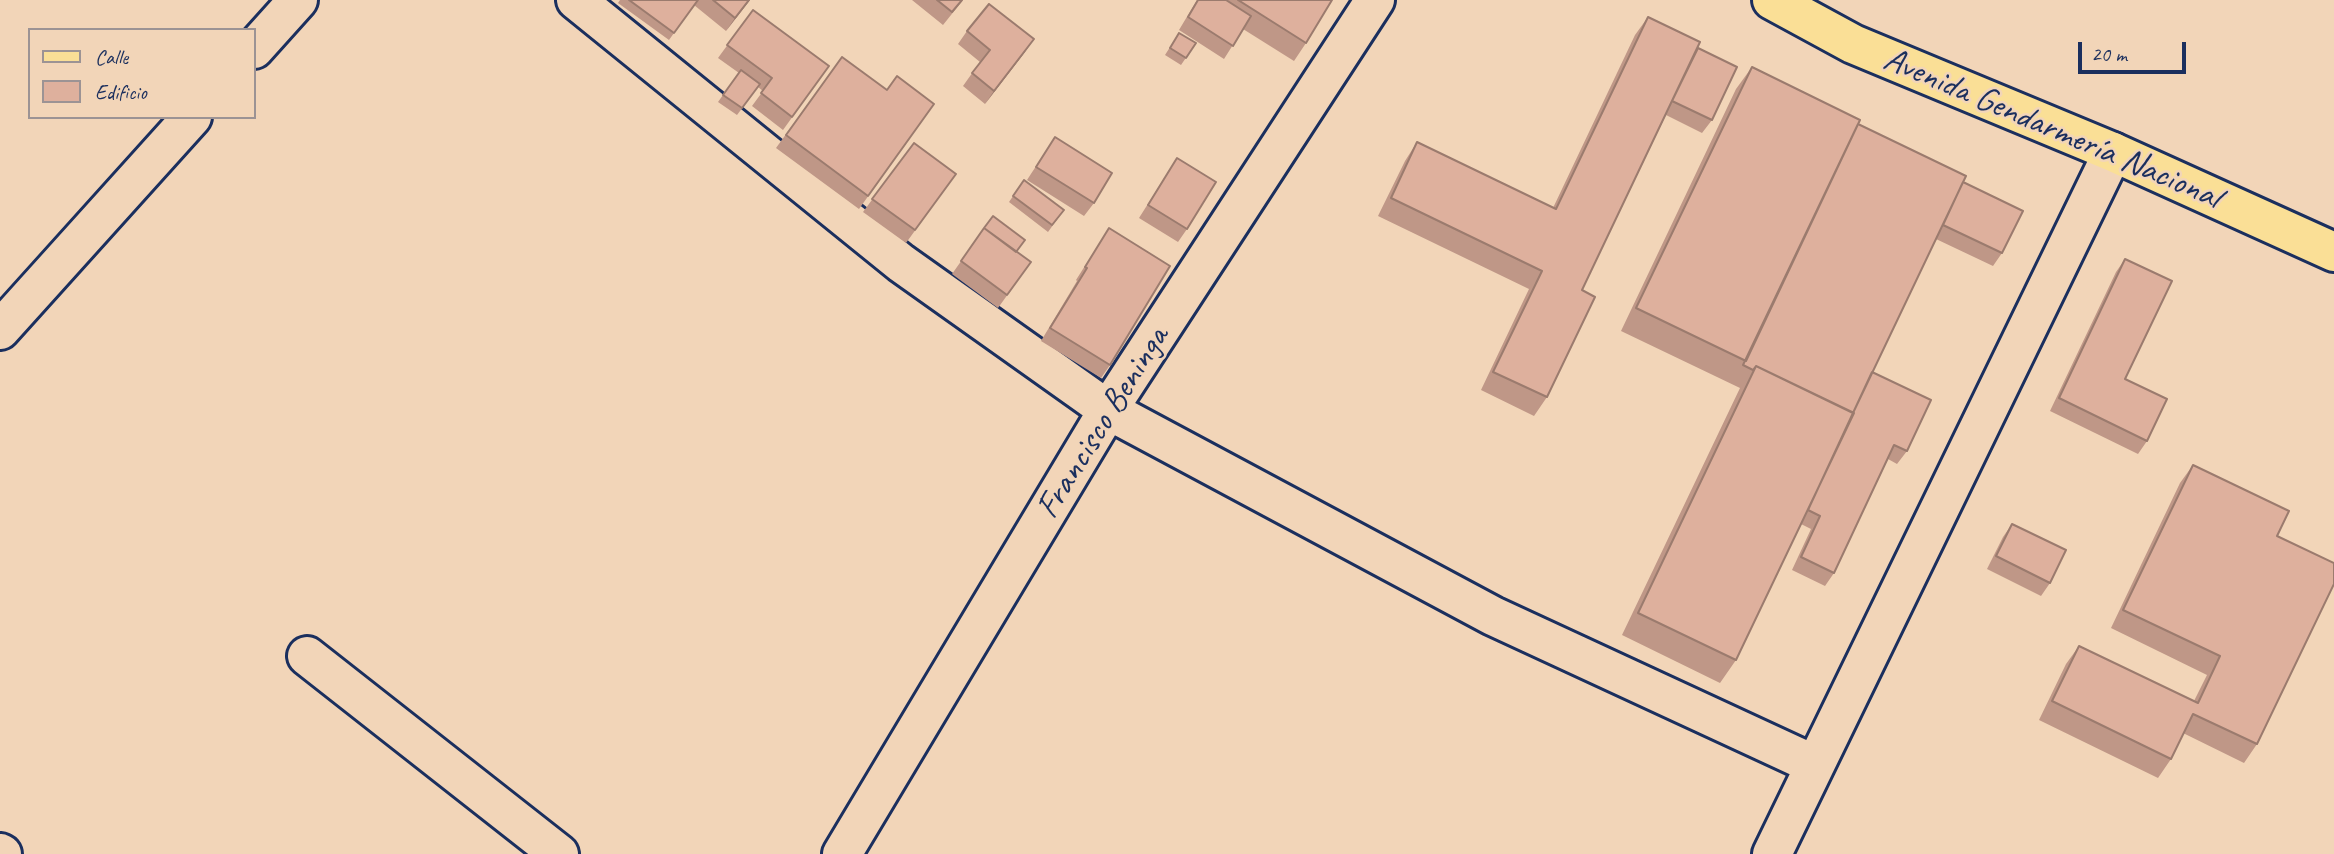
<!DOCTYPE html>
<html>
<head>
<meta charset="utf-8">
<style>
  body { margin:0 }
  #map { position:relative; width:2334px; height:854px; overflow:hidden; background:#f2d5b8; font-family:Caveat,sans-serif }
  canvas { display:block }
  .legend { position:absolute; left:28px; top:28px; width:228px; height:91px; box-sizing:border-box; background:#f2d5b8; border:2px solid #9c9394; margin:0; padding:9px 12px; list-style:none; font-size:21px; color:#1b2f5e }
  .legend li { display:flex; align-items:center; gap:14px; height:35px }
  .legend b { width:35px; border:2px solid #9c9394 }
  .scale { position:absolute; left:2078px; top:42px; width:108px; height:32px; box-sizing:border-box; border:4px solid #1b2f5e; border-top:0; padding-left:9px; font-size:21px; line-height:24px; white-space:nowrap; color:#1b2f5e; -webkit-text-stroke:5px #f2d5b8; paint-order:stroke }
</style>
</head>
<body>
<div id="map">
<canvas width="2334" height="854"></canvas>
<ul class="legend">
<li><b style="height:9px;background:#fadf96"></b>Calle</li>
<li><b style="height:19px;background:#deb09d"></b>Edificio</li>
</ul>
<div class="scale">20 m</div>
</div>
<script>
const g = document.querySelector('canvas').getContext('2d');
g.lineJoin = 'round';
function toPath(rows) {
  const path = new Path2D();
  for (const r of rows) {
    path.moveTo(r[0], r[1]);
    for (let i = 2; i < r.length; i += 2) path.lineTo(r[i], r[i + 1]);
  }
  return path;
}
function trace(path, color, width, dash) {
  g.strokeStyle = color;
  g.lineWidth = width;
  g.lineCap = dash ? 'butt' : 'round';
  g.setLineDash(dash || []);
  g.stroke(path);
}
function fillPath(path, color) {
  g.fillStyle = color;
  g.fill(path, 'evenodd');
}
function drawText(font, color, halo, rows, align = 'center') {
  g.font = font + ' Caveat,sans-serif';
  g.lineWidth = 5;
  g.setLineDash([]);
  g.textBaseline = 'middle';
  g.strokeStyle = halo;
  g.fillStyle = color;
  for (const [text, x, y, turn = 0] of rows) {
    g.save();
    g.translate(x, y);
    g.rotate((+turn || 0) * Math.PI / 180);
    g.textAlign = isNaN(turn) ? turn : align;
    if (halo) g.strokeText(text, 0, 0);
    g.fillText(text, 0, 0);
    g.restore();
  }
}
const minor = toPath([
  [576,0,901,263,1108,410,1493,616,1815,765],
  [254,49,298,0],
  [0,330,192,117],
  [307,656,559,854],
  [0,853,2,854],
  [842,854,1108,410,1375,0],
  [1772,854,2113,152]
]);
const major = toPath([
  [1772,0,1853,44,2113,152,2334,252]
]);
const wall = toPath([
  [620,0,750,0,726,31,694,5,669,40,618,3],
  [912,0,963,0,943,25],
  [1197,0,1332,0,1306,43,1294,61,1243,29,1224,59,1179,30],
  [753,10,829,66,783,130,752,106,763,91,758,87,737,115,718,102,739,73,718,58],
  [1648,17,1712,120,1702,133,1666,115,1582,290,1547,397,1534,416,1481,390,1529,289,1378,216,1405,161,1417,142,1553,208,1635,35],
  [967,31,1025,52,985,104,963,86,980,62,958,44],
  [1179,33,1196,43,1181,65,1165,55],
  [842,57,887,90,934,104,859,209,776,148],
  [1752,67,1963,182,2002,253,1993,266,1936,239,1872,372,1907,451,1897,464,1888,459,1834,573,1825,586,1792,570,1811,529,1801,524,1736,660,1720,683,1622,635,1740,388,1621,331,1736,89],
  [1055,137,1094,203,1084,216,1027,180],
  [914,143,956,174,906,243,863,212],
  [1177,158,1187,229,1178,242,1139,218],
  [1024,180,1064,210,1048,232,1009,202],
  [993,216,1016,252,1031,262,998,308,952,274],
  [1109,228,1110,365,1101,378,1041,341,1077,281,1076,280],
  [2125,259,2125,379,2147,441,2138,454,2050,411,2116,272],
  [2193,465,2277,536,2257,744,2244,763,2183,733,2171,759,2158,778,2039,720,2066,664,2079,646,2194,701,2207,675,2111,628,2180,483],
  [2012,524,2050,583,2041,596,1987,569,2003,537]
]);
const shadedWall = toPath([
  [749,0,750,0,726,31,735,18],
  [1034,39,1025,52,985,104,994,91]
]);
const building = toPath([
  [629,0,698,0,674,33,629,0],
  [713,0,749,0,735,18,713,0],
  [937,0,962,0,952,12,937,0],
  [1198,0,1226,0,1251,16,1233,46,1188,17,1198,0],
  [1238,0,1332,0,1306,43,1238,0],
  [989,4,1034,39,994,91,972,73,990,50,967,31,989,4],
  [753,10,829,66,792,117,761,93,772,78,727,45,753,10],
  [1648,17,1700,42,1582,290,1595,297,1547,397,1493,372,1542,271,1391,198,1417,142,1556,209,1648,17],
  [1179,33,1196,43,1186,58,1170,48,1179,33],
  [1698,48,1737,67,1712,120,1672,101,1698,48],
  [842,57,887,90,897,76,934,104,868,196,786,135,842,57],
  [1752,67,1860,120,1746,361,1636,308,1752,67],
  [741,70,760,84,742,108,723,95,741,70],
  [1858,124,1966,176,1853,413,1756,366,1753,370,1743,365,1858,124],
  [1055,137,1112,173,1094,203,1036,167,1055,137],
  [914,143,956,174,915,230,872,199,914,143],
  [1177,158,1216,182,1187,229,1148,205,1177,158],
  [1024,180,1064,210,1052,225,1013,196,1024,180],
  [1963,182,2023,211,2002,253,1943,225,1963,182],
  [993,216,1025,240,1016,252,984,228,993,216],
  [984,228,1031,262,1007,295,961,261,984,228],
  [1109,228,1170,266,1110,365,1050,328,1087,268,1085,267,1109,228],
  [2125,259,2172,281,2125,379,2167,399,2147,441,2059,398,2125,259],
  [1756,366,1854,413,1736,660,1638,613,1756,366],
  [1872,372,1931,400,1907,451,1894,445,1834,573,1801,557,1820,516,1808,510,1872,372],
  [2193,465,2289,511,2277,536,2334,563,2334,584,2257,744,2193,714,2171,759,2052,701,2079,646,2198,703,2220,656,2123,610,2193,465],
  [2012,524,2066,550,2050,583,1996,556,2012,524]
]);
const streetNames = [
  ["Avenida Gendarmería Nacional",2052,129,23],
  ["Francisco Beninga",1103,423,-58]
];
trace(minor, '#1b2f5e', 44);
trace(major, '#1b2f5e', 44);
trace(minor, '#f2d5b8', 38);
trace(major, '#fadf96', 38);
fillPath(wall, '#bf9787');
fillPath(shadedWall, '#9b7b6e');
fillPath(building, '#deb09d');
trace(building, '#9b7b6e', 2);
drawText('35px', '#1b2f5e', '#f2d5b8', streetNames);
</script>
</body>
</html>
